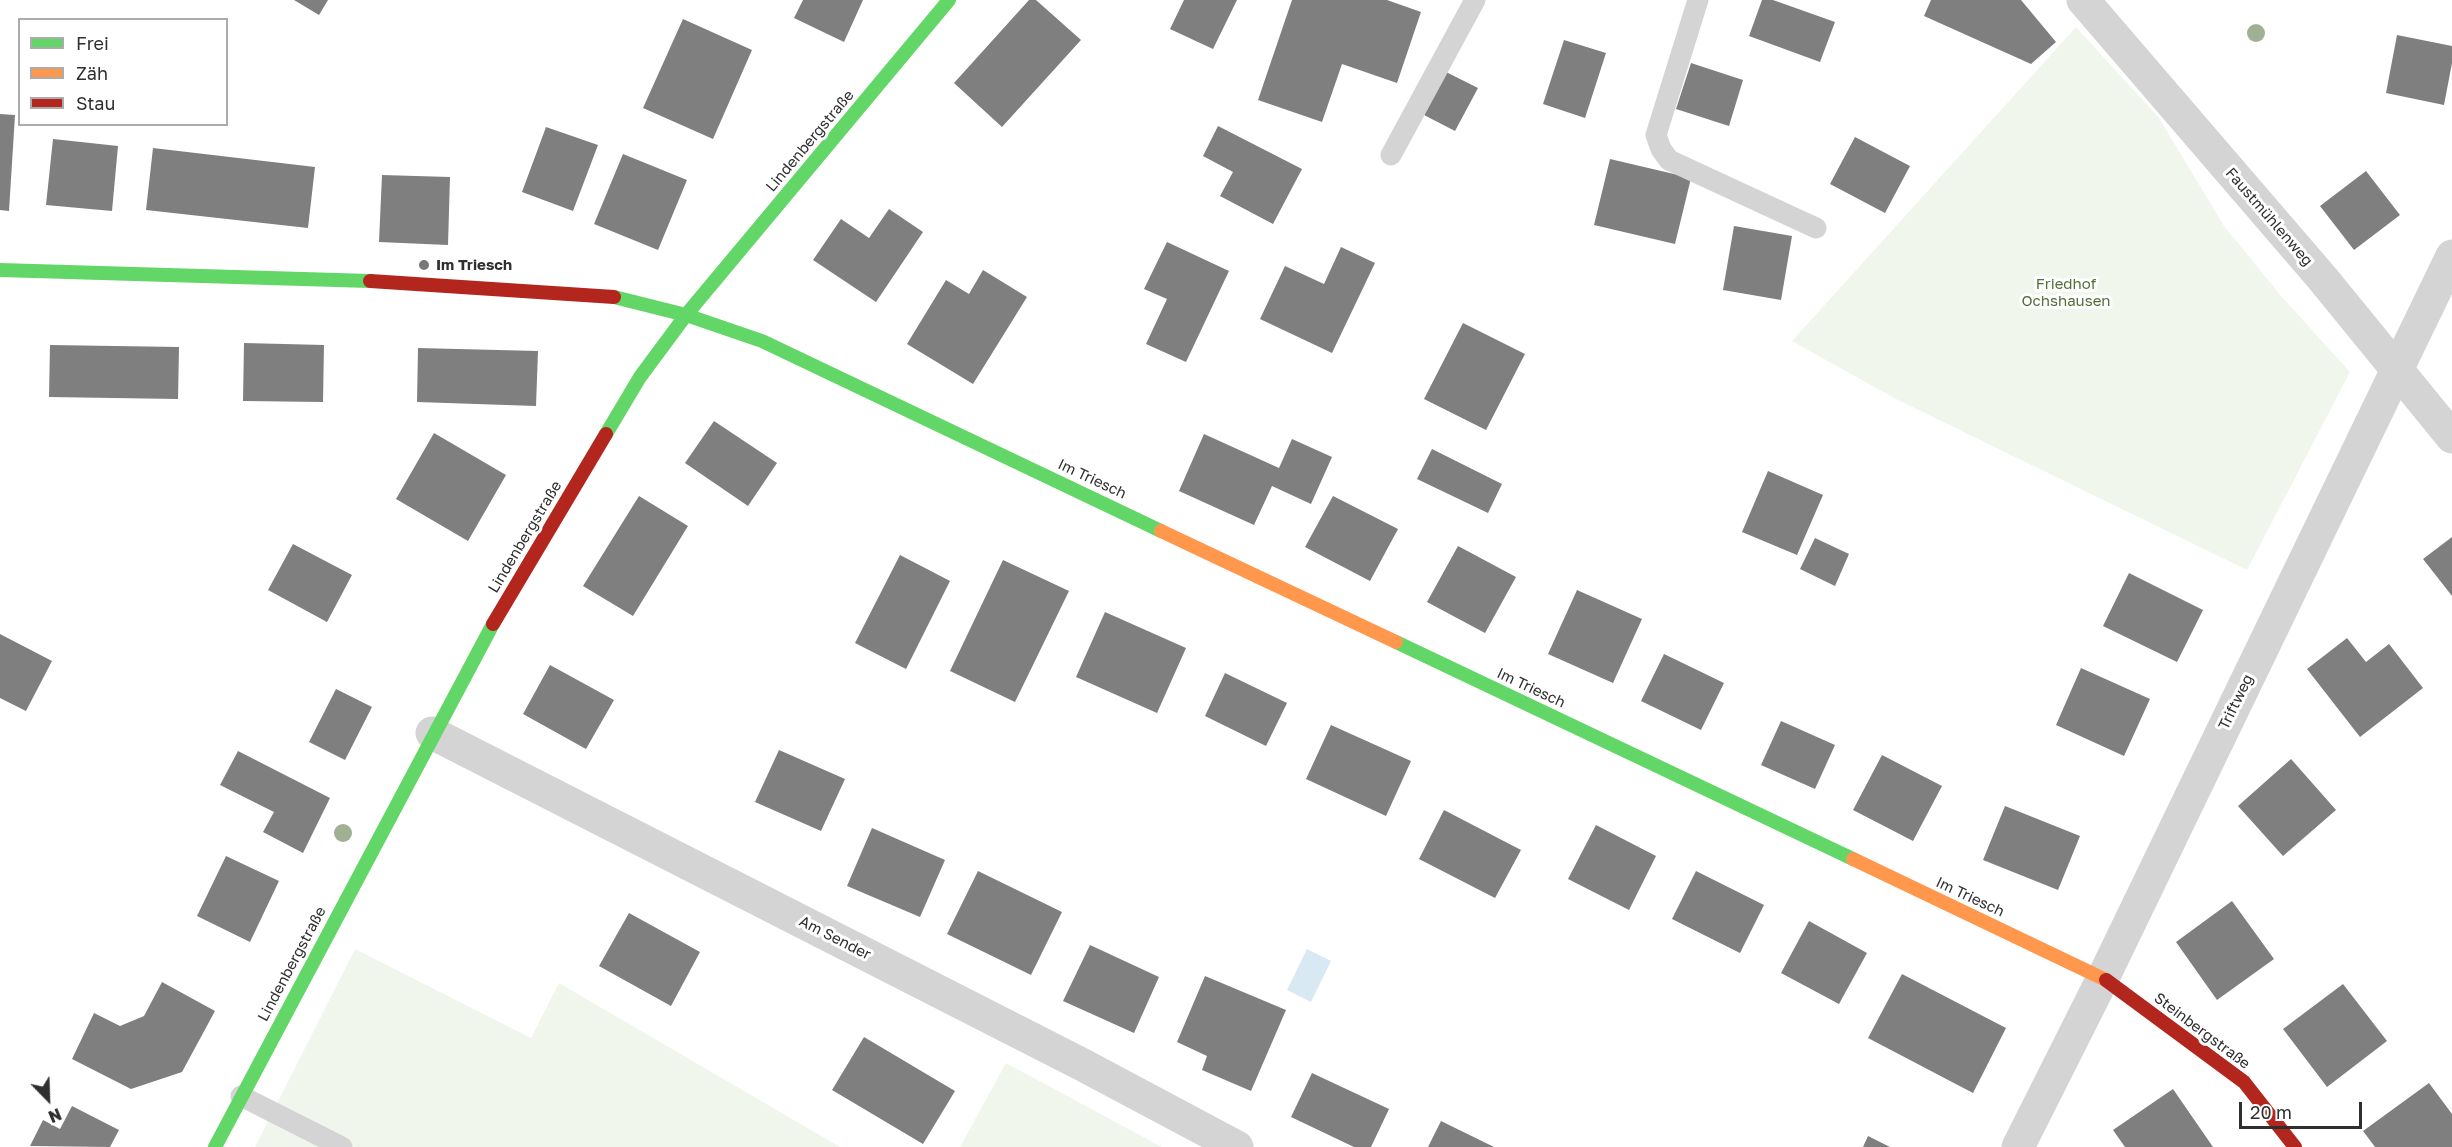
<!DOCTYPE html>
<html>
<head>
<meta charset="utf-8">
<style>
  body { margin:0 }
  #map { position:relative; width:2452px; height:1147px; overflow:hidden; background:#fff; font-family:"Golos Text",sans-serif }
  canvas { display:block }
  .legend { position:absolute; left:18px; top:18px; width:210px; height:108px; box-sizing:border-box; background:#fff; border:2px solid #acacac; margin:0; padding:8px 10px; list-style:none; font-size:18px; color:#2f2f2f }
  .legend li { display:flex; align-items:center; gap:12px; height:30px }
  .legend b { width:30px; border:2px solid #acacac }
  .north { position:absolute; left:18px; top:1069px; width:60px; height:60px; -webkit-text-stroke:4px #fff; paint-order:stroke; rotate:157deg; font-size:16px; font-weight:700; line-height:24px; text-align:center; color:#2f2f2f }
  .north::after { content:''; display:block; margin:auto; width:21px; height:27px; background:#2f2f2f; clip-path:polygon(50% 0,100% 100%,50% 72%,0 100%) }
  .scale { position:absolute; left:2239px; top:1102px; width:123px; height:27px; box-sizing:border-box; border:3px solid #2f2f2f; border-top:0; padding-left:8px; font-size:18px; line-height:21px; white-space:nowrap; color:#2f2f2f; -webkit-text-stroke:4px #fff; paint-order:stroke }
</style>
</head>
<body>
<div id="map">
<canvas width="2452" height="1147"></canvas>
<ul class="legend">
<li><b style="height:8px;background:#63d668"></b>Frei</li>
<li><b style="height:8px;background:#ff974d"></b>Zäh</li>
<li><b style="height:8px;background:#b3261e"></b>Stau</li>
</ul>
<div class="north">N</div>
<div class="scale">20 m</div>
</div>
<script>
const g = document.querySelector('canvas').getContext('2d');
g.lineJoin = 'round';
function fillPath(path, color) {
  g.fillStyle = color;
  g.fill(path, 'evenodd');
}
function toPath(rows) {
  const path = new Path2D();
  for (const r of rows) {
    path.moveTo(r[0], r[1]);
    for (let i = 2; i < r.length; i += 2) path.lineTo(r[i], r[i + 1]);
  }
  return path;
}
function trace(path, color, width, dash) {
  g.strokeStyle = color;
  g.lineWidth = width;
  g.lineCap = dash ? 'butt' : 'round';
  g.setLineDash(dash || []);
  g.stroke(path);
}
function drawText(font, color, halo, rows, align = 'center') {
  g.font = font + ' "Golos Text",sans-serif';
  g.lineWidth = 6;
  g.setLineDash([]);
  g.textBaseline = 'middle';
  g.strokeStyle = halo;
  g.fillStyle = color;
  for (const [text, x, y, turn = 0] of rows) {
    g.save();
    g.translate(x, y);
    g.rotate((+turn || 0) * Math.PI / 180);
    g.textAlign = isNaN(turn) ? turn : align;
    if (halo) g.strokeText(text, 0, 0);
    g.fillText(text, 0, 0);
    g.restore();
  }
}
const green = toPath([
  [2076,27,2159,118,2224,226,2282,297,2350,372,2247,570,1894,398,1792,341],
  [355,949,531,1038,559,983,840,1147,255,1147],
  [1006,1063,1162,1147,960,1147]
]);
const water = toPath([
  [1307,949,1331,961,1311,1002,1287,990]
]);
const building = toPath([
  [294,0,328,0,319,15],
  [803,0,863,0,844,42,794,18],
  [1029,0,1036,0,1081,40,1002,127,954,83],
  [1184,0,1237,0,1213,49,1170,29],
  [1292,0,1387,0,1421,12,1397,83,1342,64,1322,122,1258,100],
  [1762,0,1773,0,1835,22,1820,62,1749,36],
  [1931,0,2021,0,2056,42,2031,64,1924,16],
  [683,19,752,50,713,139,643,108],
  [2397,35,2452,46,2452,63,2444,105,2386,93],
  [1564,40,1606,53,1585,118,1543,104],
  [1691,63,1743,80,1729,126,1676,109],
  [1446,72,1478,88,1455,131,1424,115],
  [0,114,15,115,9,211,0,210],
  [1218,126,1302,169,1273,224,1220,196,1233,172,1203,156],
  [546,127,598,145,573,211,522,192],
  [1855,137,1910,166,1885,213,1830,184],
  [53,139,118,146,112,211,46,205],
  [153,148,315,167,308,228,146,210],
  [623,154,687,180,658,250,594,224],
  [1610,159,1691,178,1675,244,1594,225],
  [2366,171,2400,215,2354,250,2320,206],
  [382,175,450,177,448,245,379,242],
  [889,209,923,232,876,302,813,260,841,219,869,238],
  [1734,226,1792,236,1781,300,1723,290],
  [1167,242,1229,271,1186,362,1146,344,1167,299,1144,289],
  [1341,247,1375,263,1332,353,1260,319,1285,266,1324,284],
  [983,270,1027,297,973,384,907,344,946,280,969,294],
  [1463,323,1525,354,1486,430,1424,399],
  [244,343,324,345,323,402,243,401],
  [50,345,179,347,178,399,49,397],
  [418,348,538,351,536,406,417,402],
  [714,421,777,463,748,506,685,463],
  [434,433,506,475,468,541,396,499],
  [1204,434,1279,468,1292,439,1332,457,1311,504,1272,486,1254,525,1179,491],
  [1432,449,1502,484,1488,513,1417,479],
  [1768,471,1823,495,1797,555,1742,532],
  [639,496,688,526,633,616,583,586],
  [1333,496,1398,529,1370,581,1305,547],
  [2452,537,2452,596,2423,559],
  [1815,538,1849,554,1835,586,1800,569],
  [293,544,352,575,327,622,268,590],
  [1458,546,1516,577,1485,633,1427,602],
  [900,555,950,581,906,669,855,643],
  [1003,560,1069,591,1015,702,950,671],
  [2129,573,2203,610,2177,662,2103,626],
  [1577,590,1642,619,1613,683,1548,654],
  [1105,612,1186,648,1157,713,1076,677],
  [0,634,52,661,26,711,0,698],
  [2347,638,2366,662,2389,644,2423,688,2360,737,2307,669],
  [1664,654,1724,683,1701,730,1641,701],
  [550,665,614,700,586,749,523,714],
  [2081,668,2150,699,2124,756,2056,725],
  [1225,673,1287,703,1266,746,1205,716],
  [336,689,372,707,345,760,309,742],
  [1781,721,1835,745,1815,789,1761,765],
  [1331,725,1411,761,1386,816,1306,779],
  [779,750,845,779,821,831,755,802],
  [238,751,330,798,303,853,263,832,274,812,220,785],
  [1882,755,1942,786,1913,841,1853,810],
  [2291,759,2336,810,2283,856,2238,806],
  [2005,806,2080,836,2058,890,1983,860],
  [1444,810,1521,850,1495,898,1419,859],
  [1596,825,1656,856,1629,910,1568,879],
  [872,828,945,860,920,917,847,886],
  [226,856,279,881,250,942,197,916],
  [978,871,1062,912,1031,975,947,934],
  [1696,871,1764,905,1740,953,1672,919],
  [2232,901,2274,959,2217,1000,2176,942],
  [629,913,700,952,671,1006,599,966],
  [1809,921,1867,953,1839,1004,1781,973],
  [1090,945,1159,977,1134,1033,1063,1001],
  [1902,974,2006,1028,1973,1093,1868,1038],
  [1205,976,1286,1010,1251,1091,1202,1070,1207,1056,1177,1042],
  [162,982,215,1011,182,1072,131,1089,72,1059,94,1013,120,1026,144,1016],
  [2343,984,2387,1041,2327,1087,2283,1029],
  [864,1037,955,1091,923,1144,832,1090],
  [1312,1073,1389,1109,1371,1147,1354,1147,1291,1117],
  [2429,1083,2452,1114,2452,1147,2375,1147,2363,1131],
  [2173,1089,2213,1147,2125,1147,2113,1130],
  [72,1106,119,1130,110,1147,30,1146,43,1120,60,1129],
  [1441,1121,1494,1147,1428,1147],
  [1868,1136,1890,1147,1863,1147]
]);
const lane = toPath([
  [1698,0,1656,135,1661,149,1669,160,1816,228],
  [1391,155,1475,0],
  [241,1096,342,1147]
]);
const street = toPath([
  [2083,0,2323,279,2452,437],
  [432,733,1083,1065,1237,1147],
  [2018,1147,2103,978,2452,256]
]);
const fast = toPath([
  [0,270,370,281],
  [614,297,686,315,762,341,1161,531],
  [606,434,640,377,686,315,949,0],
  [1396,642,1853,859],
  [215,1147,493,624]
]);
const slow = toPath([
  [1161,531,1396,642],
  [1853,859,2106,980]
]);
const jam = toPath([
  [370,281,614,297],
  [493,624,606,434],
  [2106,980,2244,1082,2295,1147]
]);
const trees = [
  [2256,33],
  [343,833]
];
const markers = [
  [424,265,6,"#787878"]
];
const streetNames = [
  ["Lindenbergstraße",810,141,-50],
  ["Faustmühlenweg",2269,217,49],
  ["Im Triesch",1092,479,25],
  ["Lindenbergstraße",525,537,-59],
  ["Im Triesch",1531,688,25],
  ["Triftweg",2236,702,-64],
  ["Im Triesch",1970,897,25],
  ["Am Sender",835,938,27],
  ["Lindenbergstraße",292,964,-62],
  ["Steinbergstraße",2202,1031,37]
];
const poiNames = [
  ["Im Triesch",436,265]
];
const parkNames = [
  ["Friedhof",2066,284],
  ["Ochshausen",2066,301]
];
fillPath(green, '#f1f6ec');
fillPath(water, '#d8e9f4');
fillPath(building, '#7f7f7f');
trace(lane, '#d4d4d4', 21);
trace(street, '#d4d4d4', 33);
trace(fast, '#63d668', 14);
trace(slow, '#ff974d', 14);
trace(jam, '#b3261e', 14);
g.fillStyle = '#a0b092';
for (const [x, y] of trees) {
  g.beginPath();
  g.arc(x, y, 9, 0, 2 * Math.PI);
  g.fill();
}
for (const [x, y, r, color] of markers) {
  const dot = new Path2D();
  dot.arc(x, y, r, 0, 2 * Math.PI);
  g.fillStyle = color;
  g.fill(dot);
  trace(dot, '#fff', 2);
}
drawText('15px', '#2f2f2f', '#fff', streetNames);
drawText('bold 15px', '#2f2f2f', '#fff', poiNames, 'left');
drawText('15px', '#536f38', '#fff', parkNames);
</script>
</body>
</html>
